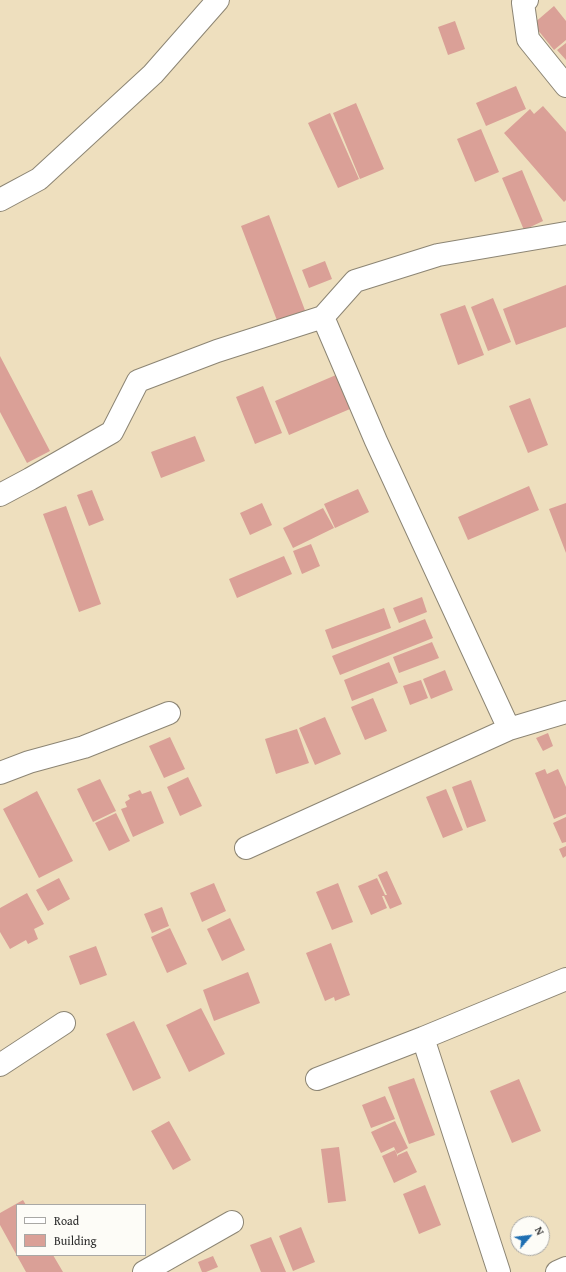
<!DOCTYPE html>
<html>
<head>
<meta charset="utf-8">
<style>
  body { margin:0 }
  #map { position:relative; width:566px; height:1272px; overflow:hidden; background:#eedfbe; font-family:"Gentium Book Plus",serif }
  canvas { display:block }
  .legend { position:absolute; left:16px; top:1204px; width:130px; height:52px; box-sizing:border-box; background:#fdfcf7; border:1px solid #a9a8a5; margin:0; padding:5px 7px; list-style:none; font-size:12px; color:#2b2b2b }
  .legend li { display:flex; align-items:center; gap:8px; height:20px }
  .legend b { width:20px; border:1px solid #a9a8a5 }
  .north { position:absolute; left:510px; top:1216px; width:40px; height:40px; box-sizing:border-box; background:#fdfcf7; border:1px solid #a9a8a5; border-radius:50%; rotate:62deg; font-size:11px; font-weight:700; line-height:16px; text-align:center; color:#2b2b2b }
  .north::after { content:''; display:block; margin:auto; width:14px; height:18px; background:#1f6fb2; clip-path:polygon(50% 0,100% 100%,50% 72%,0 100%) }
</style>
</head>
<body>
<div id="map">
<canvas width="566" height="1272"></canvas>
<ul class="legend">
<li><b style="height:5px;background:#fff"></b>Road</li>
<li><b style="height:11px;background:#daa097"></b>Building</li>
</ul>
<div class="north">N</div>
</div>
<script>
const g = document.querySelector('canvas').getContext('2d');
g.lineJoin = 'round';
function fillPath(path, color) {
  g.fillStyle = color;
  g.fill(path, 'evenodd');
}
function toPath(rows) {
  const path = new Path2D();
  for (const r of rows) {
    path.moveTo(r[0], r[1]);
    for (let i = 2; i < r.length; i += 2) path.lineTo(r[i], r[i + 1]);
  }
  return path;
}
function trace(path, color, width, dash) {
  g.strokeStyle = color;
  g.lineWidth = width;
  g.lineCap = dash ? 'butt' : 'round';
  g.setLineDash(dash || []);
  g.stroke(path);
}
const building = toPath([
  [554,6,566,21,566,40,554,50,533,24],
  [455,21,465,49,448,55,438,27],
  [566,43,566,60,557,50],
  [516,86,526,109,486,126,476,103],
  [356,103,384,169,360,179,333,113],
  [543,106,566,132,566,200,564,202,504,133,530,109,534,114],
  [330,113,359,179,338,188,308,123],
  [481,129,499,172,475,182,457,139],
  [522,170,543,221,524,230,502,178],
  [269,215,306,313,278,323,241,226],
  [325,261,332,279,309,288,302,270],
  [566,285,566,327,516,345,503,309],
  [493,298,511,342,488,351,471,307],
  [465,305,484,355,458,365,440,314],
  [0,356,50,451,27,463,0,412],
  [336,375,350,409,289,435,275,401],
  [263,386,282,433,255,444,236,397],
  [530,398,548,445,528,453,509,406],
  [195,436,205,461,161,478,151,452],
  [529,486,539,510,468,540,458,517],
  [358,489,369,512,335,528,324,504],
  [92,490,104,520,89,526,77,495],
  [262,503,272,525,250,535,240,513],
  [566,503,566,553,549,509],
  [66,506,101,604,79,612,43,514],
  [323,508,334,528,293,548,283,528],
  [311,544,320,566,302,574,293,551],
  [284,556,292,574,237,598,229,579],
  [422,597,427,612,399,623,393,608],
  [384,608,391,628,332,649,325,630],
  [425,619,433,638,340,675,332,656],
  [432,642,439,658,399,673,393,657],
  [389,662,398,683,352,701,344,680],
  [445,670,453,690,431,699,423,679],
  [421,680,428,698,410,705,403,686],
  [373,698,387,731,365,740,351,707],
  [325,717,341,754,315,765,299,728],
  [297,729,309,763,276,774,265,739],
  [548,733,553,746,543,751,536,738],
  [170,737,185,769,164,778,149,746],
  [545,769,547,774,558,769,566,787,566,814,554,819,535,773],
  [188,777,202,806,180,816,167,787],
  [100,779,116,811,93,822,77,789],
  [471,780,486,821,467,828,452,787],
  [446,789,463,830,443,838,426,797],
  [140,790,142,794,151,791,164,823,133,837,121,809,127,807,125,802,130,799,128,795],
  [37,791,73,861,39,878,3,809],
  [116,813,130,841,109,851,95,823],
  [566,817,566,842,562,843,553,823],
  [566,846,566,856,563,858,559,849],
  [387,871,402,904,390,909,384,896,382,896,387,908,371,915,358,886,377,878,385,895,387,895,378,875],
  [59,878,70,899,48,911,36,890],
  [214,883,226,911,202,922,190,893],
  [338,883,353,922,332,930,316,892],
  [27,893,44,924,34,929,38,939,28,944,26,940,10,949,0,932,0,908],
  [162,907,169,926,152,933,144,914],
  [230,918,245,950,222,961,207,929],
  [170,928,187,964,167,973,151,937],
  [331,943,350,995,335,1001,334,997,325,1001,306,953],
  [96,946,107,975,80,985,69,956],
  [248,972,260,1003,214,1021,203,990],
  [201,1008,225,1054,189,1072,166,1025],
  [134,1021,161,1078,133,1091,106,1034],
  [414,1078,435,1135,409,1144,388,1087],
  [519,1079,541,1131,512,1143,490,1091],
  [385,1096,395,1119,371,1128,362,1105],
  [169,1121,191,1160,173,1170,151,1131],
  [395,1121,408,1148,397,1154,394,1147,381,1153,371,1132],
  [339,1147,346,1201,328,1203,321,1149],
  [395,1150,398,1157,398,1155,407,1151,417,1172,394,1183,382,1156],
  [425,1185,441,1225,419,1234,403,1194],
  [23,1200,26,1205,17,1205,17,1255,53,1255,63,1272,26,1272,0,1225,0,1213],
  [301,1227,315,1262,293,1271,279,1236],
  [271,1237,286,1272,261,1272,250,1245],
  [213,1256,218,1267,206,1272,202,1272,198,1262]
]);
const minor = toPath([
  [527,0,523,3,528,39,566,86],
  [0,200,39,179,153,74,218,0],
  [323,317,376,441,509,729],
  [0,495,30,479,112,432,138,381,217,351,323,317,355,281,438,255,566,233],
  [0,773,29,762,84,747,169,713],
  [246,848,509,729,566,712],
  [423,1038,499,1272],
  [0,1065,64,1023],
  [317,1079,423,1038,566,979],
  [144,1272,232,1222],
  [557,1272,566,1268]
]);
fillPath(building, '#daa097');
trace(minor, '#8c8574', 24);
trace(minor, '#fff', 22);
</script>
</body>
</html>
